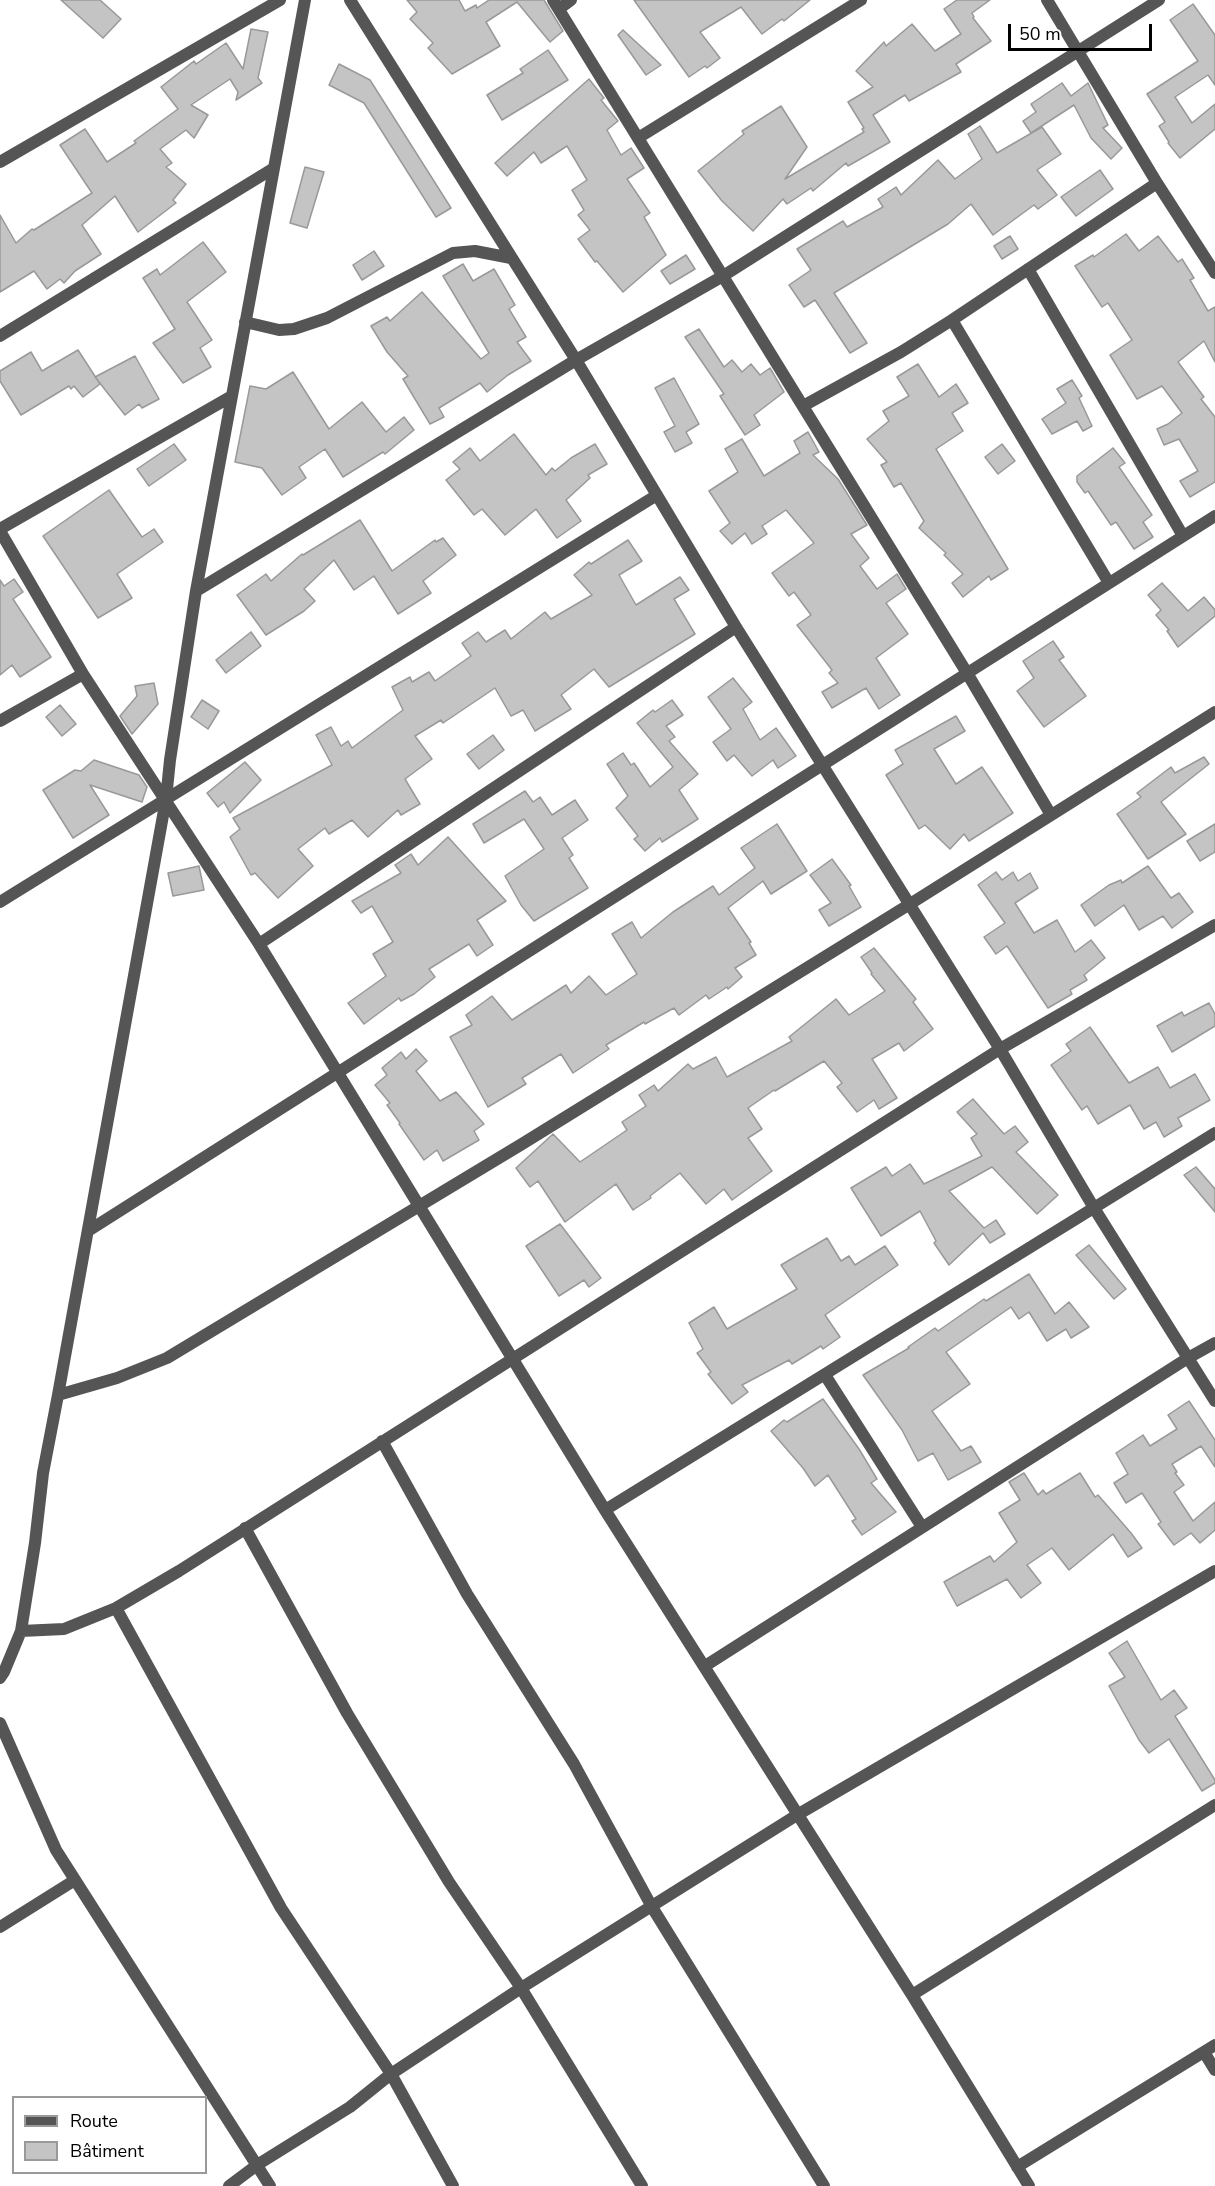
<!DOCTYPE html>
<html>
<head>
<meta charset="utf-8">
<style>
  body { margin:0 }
  #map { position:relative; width:1215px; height:2186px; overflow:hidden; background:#fff; font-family:"Nunito Sans",sans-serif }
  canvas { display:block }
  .legend { position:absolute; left:12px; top:2096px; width:195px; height:78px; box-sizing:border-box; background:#fff; border:2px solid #999; margin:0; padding:8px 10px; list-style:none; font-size:18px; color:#000 }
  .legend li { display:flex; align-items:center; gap:12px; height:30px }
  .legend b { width:30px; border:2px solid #999 }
  .scale { position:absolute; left:1008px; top:24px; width:144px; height:27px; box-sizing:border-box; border:3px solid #000; border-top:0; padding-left:8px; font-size:18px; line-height:21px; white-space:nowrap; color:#000; -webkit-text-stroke:4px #fff; paint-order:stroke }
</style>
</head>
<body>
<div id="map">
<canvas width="1215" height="2186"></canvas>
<ul class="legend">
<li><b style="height:8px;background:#555"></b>Route</li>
<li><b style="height:16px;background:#c4c4c4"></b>Bâtiment</li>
</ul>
<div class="scale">50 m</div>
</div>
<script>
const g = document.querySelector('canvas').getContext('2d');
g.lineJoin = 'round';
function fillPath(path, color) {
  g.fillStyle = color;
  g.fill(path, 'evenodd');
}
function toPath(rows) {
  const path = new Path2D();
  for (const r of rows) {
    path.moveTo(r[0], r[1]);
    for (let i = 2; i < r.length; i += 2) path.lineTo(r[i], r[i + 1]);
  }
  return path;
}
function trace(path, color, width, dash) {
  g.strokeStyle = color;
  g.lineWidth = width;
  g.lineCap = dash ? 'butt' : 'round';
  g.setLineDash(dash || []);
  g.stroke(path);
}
const building = toPath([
  [61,0,100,0,121,19,103,38,61,0],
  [407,0,459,0,465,11,476,5,477,8,489,0,544,0,563,31,550,42,517,2,486,22,500,46,452,74,428,48,433,43,410,19,417,12,407,0],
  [634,0,810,0,784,21,782,19,762,34,741,7,700,32,720,58,707,68,705,66,689,77,634,0],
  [957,0,990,0,972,13,974,17,973,18,991,41,956,64,961,72,909,101,905,95,873,115,890,142,848,166,846,163,813,191,811,188,787,204,783,199,753,231,722,201,698,171,744,134,742,131,781,106,807,147,785,179,864,132,862,129,864,128,848,102,873,87,856,71,884,42,886,46,912,24,935,51,961,34,944,9,957,0],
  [1193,4,1215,35,1215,85,1208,75,1175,97,1192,123,1215,104,1215,129,1180,158,1168,143,1169,142,1159,126,1165,122,1147,94,1198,61,1170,20,1193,4],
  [251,29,268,32,258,78,262,83,236,100,238,92,230,79,191,105,208,115,194,138,186,130,160,149,172,163,166,167,186,184,173,200,176,203,138,232,115,196,82,225,101,254,75,271,64,283,60,279,47,289,34,271,0,292,0,215,16,243,32,229,34,230,92,193,60,145,85,129,107,162,136,143,134,141,178,109,161,87,194,61,196,64,226,43,243,69,251,29],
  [623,30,661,65,646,75,618,35,623,30],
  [548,50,568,80,502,120,487,95,523,73,520,69,548,50],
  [339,64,370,80,451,208,436,217,364,103,329,85,339,64],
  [589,79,604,98,601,100,618,121,607,130,621,155,631,148,644,168,627,179,650,213,644,217,666,255,623,292,597,261,595,262,578,239,590,230,578,215,584,210,572,190,587,180,567,146,541,163,534,152,507,176,495,163,589,79],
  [1062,83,1071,96,1088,83,1108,125,1103,128,1122,148,1111,159,1091,138,1074,105,1031,133,1023,121,1036,112,1031,104,1062,83],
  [980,126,997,153,1042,127,1061,154,1037,170,1057,195,1038,209,1034,205,993,235,971,204,948,224,834,293,867,343,850,353,815,300,804,307,789,285,811,270,797,249,843,221,847,227,883,207,878,199,896,187,901,195,938,160,955,179,982,159,968,134,980,126],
  [305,167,324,172,307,228,290,223,305,167],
  [1100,170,1113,189,1076,216,1061,197,1100,170],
  [1126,234,1139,251,1158,236,1178,262,1182,259,1194,278,1190,280,1208,311,1215,307,1215,362,1204,341,1178,362,1204,397,1201,399,1215,417,1215,482,1190,497,1180,481,1198,471,1179,439,1164,445,1157,429,1168,424,1182,413,1162,386,1137,399,1110,355,1132,340,1108,303,1102,307,1075,266,1093,255,1094,257,1126,234],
  [1010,236,1018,249,1002,259,994,246,1010,236],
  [203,242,226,272,187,302,212,340,200,348,211,367,183,383,153,343,175,329,143,278,157,269,160,275,203,242],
  [374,251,384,266,362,280,353,265,374,251],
  [686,255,695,269,670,284,661,271,686,255],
  [463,264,473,281,494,269,515,305,509,309,526,337,517,342,531,361,508,375,487,392,480,383,439,408,444,417,430,424,403,379,408,376,387,352,371,326,387,317,390,321,422,292,481,359,489,353,443,276,463,264],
  [699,329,724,367,732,360,742,372,751,364,760,375,770,368,784,392,754,415,760,425,745,435,720,396,724,394,685,337,699,329],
  [78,350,100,384,83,397,74,386,71,389,69,386,21,415,0,381,0,371,31,352,42,371,78,350],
  [135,356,159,399,142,408,139,404,125,415,95,377,135,356],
  [918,364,939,397,956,384,968,403,952,413,963,431,936,449,1008,569,991,580,989,576,963,597,952,583,963,574,944,555,946,553,919,528,924,521,901,483,894,487,881,465,887,462,867,439,889,421,883,411,909,396,897,377,918,364],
  [293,372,329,429,362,402,386,432,404,417,414,430,385,454,383,452,343,477,325,449,299,467,306,478,282,495,262,468,235,462,250,386,266,389,293,372],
  [674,378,699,424,686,432,692,443,675,452,664,432,675,426,655,388,674,378],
  [1072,380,1082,396,1079,398,1092,426,1083,431,1077,421,1052,434,1042,419,1066,403,1057,389,1072,380],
  [808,432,819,452,813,455,838,479,867,525,851,534,869,558,860,566,877,589,897,574,906,589,886,603,908,634,876,658,900,695,879,709,866,688,832,708,822,692,838,683,829,673,832,670,797,625,811,615,794,592,789,596,772,573,814,543,786,510,762,526,767,534,752,544,745,533,732,544,720,531,730,523,709,491,738,472,725,449,742,439,764,476,800,453,794,441,808,432],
  [514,434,546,475,552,468,555,471,571,458,595,444,607,464,588,475,590,478,566,500,581,521,557,538,536,509,505,535,482,509,474,515,446,480,460,469,453,462,470,448,480,461,514,434],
  [174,444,186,460,149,486,137,469,174,444],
  [1002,444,1015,461,998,474,985,457,1002,444],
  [1113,448,1125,463,1119,467,1152,515,1143,522,1153,537,1134,549,1116,522,1111,525,1088,491,1085,493,1077,482,1077,476,1113,448],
  [109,490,142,537,154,529,163,542,117,574,132,598,98,618,43,536,109,490],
  [360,520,392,571,435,540,436,542,443,538,456,555,423,581,431,593,398,614,374,576,354,590,334,560,304,589,315,601,304,611,266,635,237,595,266,574,271,581,302,554,303,555,360,520],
  [628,540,642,561,619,575,636,605,680,577,689,590,674,599,695,634,609,687,594,669,561,695,571,709,535,731,523,710,511,716,495,688,443,723,441,720,415,736,432,759,405,779,420,804,401,815,398,810,368,837,352,820,329,834,325,828,298,849,313,866,278,898,255,873,251,875,230,837,240,829,233,818,332,765,316,735,331,727,341,746,348,741,352,748,403,710,392,687,410,677,412,682,429,672,435,681,471,656,462,643,478,632,486,642,505,630,511,639,545,612,551,619,592,595,574,575,589,562,591,564,628,540],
  [14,579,23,592,13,599,51,657,20,677,12,665,0,675,0,580,4,586,14,579],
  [1162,583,1188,611,1204,597,1215,610,1215,616,1178,647,1167,631,1169,630,1156,615,1161,610,1148,595,1162,583],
  [251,632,261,646,226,673,216,660,251,632],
  [1053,641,1064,657,1059,660,1086,696,1044,727,1017,691,1034,678,1023,661,1053,641],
  [733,678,752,702,743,709,760,740,776,728,796,756,778,768,773,760,752,776,734,755,727,761,713,742,731,729,708,697,733,678],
  [154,683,158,704,132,734,120,716,137,696,135,686,154,683],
  [202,700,219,711,208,729,191,717,202,700],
  [672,700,683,715,666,726,675,737,669,741,698,774,679,790,698,819,662,842,660,838,645,851,634,839,638,836,616,808,628,796,607,764,623,753,631,765,634,763,650,787,673,767,637,723,653,710,655,712,672,700],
  [60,705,76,724,62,736,46,717,60,705],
  [956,716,965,731,934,749,956,784,982,767,1013,813,969,841,964,834,950,849,925,825,919,829,886,775,903,764,895,750,956,716],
  [493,735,504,750,479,769,467,754,493,735],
  [1204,757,1209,764,1161,802,1186,834,1148,859,1117,814,1141,797,1137,793,1171,767,1175,773,1204,757],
  [94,760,139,775,147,787,142,802,90,785,109,815,73,838,43,790,75,770,81,771,94,760],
  [245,762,261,780,230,813,224,802,218,807,207,793,245,762],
  [525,791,533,802,540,797,552,815,575,800,588,820,562,838,573,855,569,858,588,888,534,921,521,905,505,876,544,849,524,819,484,843,473,824,525,791],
  [777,824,807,871,771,894,763,881,728,908,751,942,749,943,756,955,735,968,742,977,728,989,727,987,709,999,706,995,679,1015,674,1008,645,1024,644,1022,606,1045,609,1049,573,1073,561,1054,522,1078,526,1084,488,1107,450,1037,472,1025,466,1015,492,996,512,1020,566,985,571,993,589,976,606,995,637,974,612,934,632,922,641,938,673,912,713,886,719,895,755,868,741,848,777,824],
  [1215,824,1215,852,1200,861,1187,841,1215,824],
  [448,837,506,901,477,920,493,945,477,956,469,944,429,969,435,977,414,994,401,1001,399,998,364,1024,348,1003,386,976,373,954,393,942,372,906,361,913,352,901,401,873,395,865,411,854,418,865,448,837],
  [832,859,851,885,849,886,861,907,829,926,819,910,831,903,810,875,832,859],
  [199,866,204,890,173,896,168,873,199,866],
  [1148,866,1171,898,1179,893,1193,912,1172,928,1163,916,1139,930,1124,905,1095,926,1081,905,1109,885,1121,880,1122,883,1148,866],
  [996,872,1002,880,1013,872,1018,881,1030,873,1038,888,1015,903,1034,933,1057,920,1075,952,1091,940,1105,958,1084,975,1087,980,1070,990,1072,994,1048,1008,1007,946,996,954,984,937,1005,923,978,885,996,872],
  [874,948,916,999,913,1002,933,1029,904,1051,899,1043,872,1059,897,1098,879,1109,874,1100,857,1112,837,1087,842,1083,824,1061,775,1091,774,1090,748,1108,762,1129,748,1138,772,1171,732,1200,724,1189,706,1204,680,1173,650,1196,651,1198,633,1210,616,1184,565,1222,538,1181,530,1187,516,1168,553,1134,580,1162,627,1130,622,1122,646,1106,639,1095,654,1085,658,1091,688,1064,693,1069,716,1057,727,1077,792,1041,789,1037,836,999,849,1015,885,991,871,974,872,973,861,957,874,948],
  [1209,1003,1215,1014,1215,1026,1172,1052,1157,1026,1182,1012,1184,1016,1209,1003],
  [1090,1027,1129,1083,1158,1067,1170,1088,1195,1074,1210,1100,1178,1118,1182,1126,1164,1137,1156,1122,1144,1129,1130,1105,1098,1124,1087,1106,1082,1110,1051,1065,1071,1051,1066,1044,1090,1027],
  [416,1049,427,1061,416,1071,440,1101,456,1092,484,1124,474,1131,479,1140,443,1161,437,1150,424,1160,399,1124,400,1123,387,1105,390,1103,375,1085,387,1075,382,1068,401,1052,406,1059,416,1049],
  [973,1099,1004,1134,1015,1126,1028,1142,1016,1152,1058,1195,1037,1214,992,1167,949,1191,984,1228,996,1220,1005,1234,990,1243,983,1233,949,1265,934,1243,936,1241,920,1211,881,1236,851,1188,886,1167,892,1176,910,1164,924,1184,982,1156,971,1138,977,1134,957,1112,973,1099],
  [1196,1167,1215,1189,1215,1212,1184,1175,1196,1167],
  [560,1224,601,1278,589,1287,584,1280,559,1296,526,1246,560,1224],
  [827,1238,841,1261,849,1256,855,1265,885,1246,898,1265,825,1315,840,1337,823,1349,821,1346,792,1364,789,1360,742,1385,748,1392,732,1404,708,1374,711,1372,697,1353,703,1349,689,1323,714,1307,727,1329,797,1289,781,1265,827,1238],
  [1089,1245,1126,1289,1114,1299,1076,1255,1089,1245],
  [1029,1274,1055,1314,1069,1302,1089,1327,1071,1338,1066,1329,1047,1341,1029,1312,1019,1319,1011,1307,946,1352,970,1384,932,1411,961,1451,971,1446,981,1462,948,1480,933,1453,918,1461,902,1430,863,1375,909,1348,908,1347,935,1328,938,1331,984,1299,986,1301,1029,1274],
  [823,1399,859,1449,877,1479,871,1483,896,1512,862,1535,852,1521,856,1519,828,1475,815,1486,803,1468,771,1431,784,1420,787,1422,823,1399],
  [1189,1401,1215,1440,1215,1467,1201,1446,1172,1464,1177,1472,1175,1473,1184,1485,1174,1492,1193,1521,1215,1502,1215,1530,1200,1543,1191,1533,1174,1545,1158,1524,1161,1522,1142,1493,1126,1503,1114,1483,1128,1474,1116,1453,1143,1435,1150,1446,1177,1429,1168,1415,1189,1401],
  [1024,1473,1038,1495,1043,1490,1046,1494,1080,1473,1095,1497,1098,1495,1131,1533,1142,1548,1128,1557,1113,1534,1069,1570,1052,1548,1027,1565,1041,1583,1021,1598,1007,1579,957,1606,944,1582,990,1556,994,1562,1017,1542,999,1513,1020,1500,1009,1482,1024,1473],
  [1127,1641,1161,1700,1174,1690,1187,1708,1175,1716,1215,1780,1215,1783,1202,1791,1169,1739,1149,1753,1139,1740,1109,1686,1125,1677,1109,1653,1127,1641]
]);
const minor = toPath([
  [350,0,576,360,736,627,1000,1049,1094,1208,1215,1401],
  [553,0,967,673,1051,815],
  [1047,0,1157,183,1215,273],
  [559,9,571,0],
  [638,138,861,0],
  [0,162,280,0],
  [1028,269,1183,536],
  [952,320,1109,583],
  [245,322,279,330,294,329,327,318,453,253,475,251,511,258],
  [0,336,274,168],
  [803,406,901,352,952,320,1157,183],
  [0,529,232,396],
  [0,531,83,674,259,944,605,1510,912,1995,1029,2186],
  [196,591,576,360,723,276,1159,0],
  [0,721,83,674],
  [0,902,657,495],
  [259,944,736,627],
  [88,1231,1215,516],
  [825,1375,922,1527],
  [58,1395,117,1378,167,1358,522,1144,910,904,1215,712],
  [382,1441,467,1594,574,1764,652,1907,824,2186],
  [605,1510,1215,1133],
  [245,1528,347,1713,449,1882,521,1988,642,2186],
  [116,1608,281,1908,391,2074,453,2186],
  [21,1631,64,1629,116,1608,179,1571,1000,1049,1215,925],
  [705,1666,1188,1358,1215,1343],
  [0,1678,4,1672,21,1631,35,1543,43,1473,58,1395,166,799,170,760,196,591,305,0],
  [0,1723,56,1850,270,2186],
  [0,1927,75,1880],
  [912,1995,1215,1805],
  [1204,2052,1215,2070],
  [1017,2167,1215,2045],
  [229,2186,257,2165,350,2107,391,2074,521,1988,797,1815,1215,1571]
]);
fillPath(building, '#c4c4c4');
trace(building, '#999', 1.5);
trace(minor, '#555', 12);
</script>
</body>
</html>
